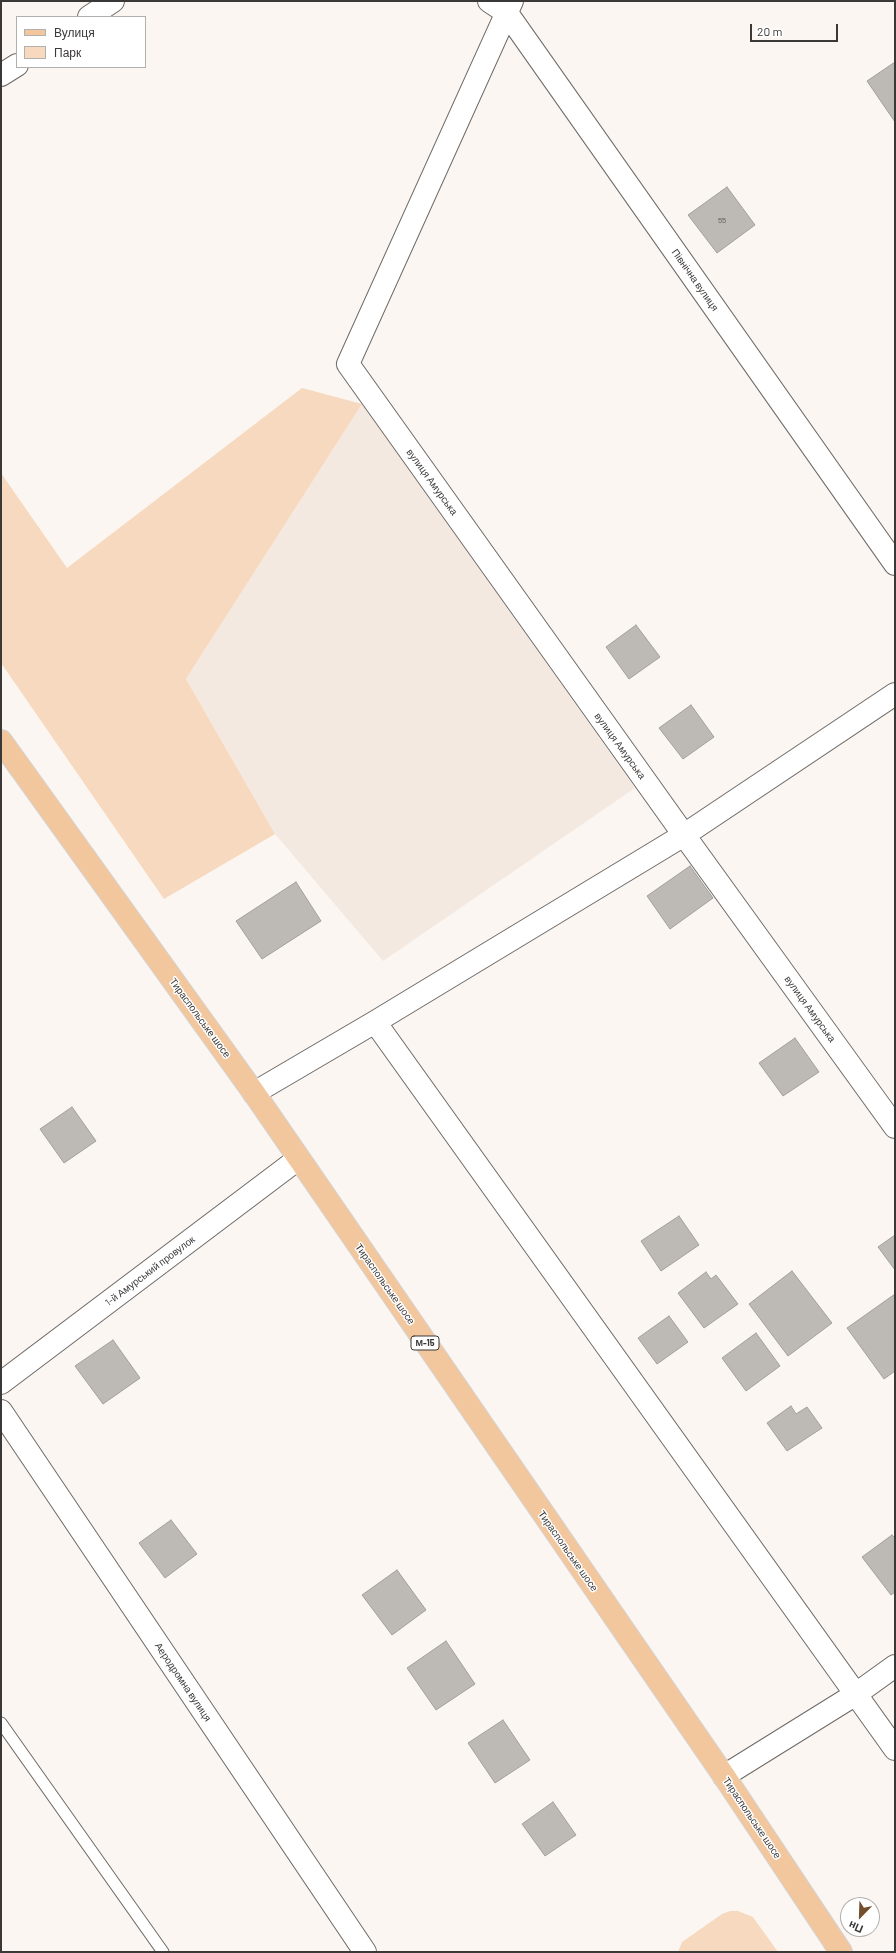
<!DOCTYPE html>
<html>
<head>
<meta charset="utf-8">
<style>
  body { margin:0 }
  #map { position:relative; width:896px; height:1953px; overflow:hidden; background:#fbf6f2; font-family:Barlow,sans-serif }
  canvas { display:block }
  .frame { position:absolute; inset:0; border:2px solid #3b3938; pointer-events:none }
  .legend { position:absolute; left:16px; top:16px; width:130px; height:52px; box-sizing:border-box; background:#fff; border:1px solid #b1b0af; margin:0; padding:5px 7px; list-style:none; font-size:12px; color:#3b3938 }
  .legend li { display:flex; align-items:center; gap:8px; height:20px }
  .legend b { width:20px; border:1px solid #b1b0af }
  .north { position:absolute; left:840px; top:1897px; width:40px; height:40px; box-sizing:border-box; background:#fff; border:1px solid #b1b0af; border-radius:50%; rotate:203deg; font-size:11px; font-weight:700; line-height:16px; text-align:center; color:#3b3938 }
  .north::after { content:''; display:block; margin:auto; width:14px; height:18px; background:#734e2a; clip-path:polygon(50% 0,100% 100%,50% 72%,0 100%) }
  .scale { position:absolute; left:750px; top:24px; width:88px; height:18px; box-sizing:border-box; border:2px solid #3b3938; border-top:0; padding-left:5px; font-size:12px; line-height:14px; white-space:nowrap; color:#3b3938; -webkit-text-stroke:3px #fff; paint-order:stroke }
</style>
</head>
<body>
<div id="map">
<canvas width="896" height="1953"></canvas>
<div class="frame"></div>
<ul class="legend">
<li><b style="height:5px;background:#f2c79d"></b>Вулиця</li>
<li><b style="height:11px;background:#f7d9bf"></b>Парк</li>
</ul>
<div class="north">Пн</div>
<div class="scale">20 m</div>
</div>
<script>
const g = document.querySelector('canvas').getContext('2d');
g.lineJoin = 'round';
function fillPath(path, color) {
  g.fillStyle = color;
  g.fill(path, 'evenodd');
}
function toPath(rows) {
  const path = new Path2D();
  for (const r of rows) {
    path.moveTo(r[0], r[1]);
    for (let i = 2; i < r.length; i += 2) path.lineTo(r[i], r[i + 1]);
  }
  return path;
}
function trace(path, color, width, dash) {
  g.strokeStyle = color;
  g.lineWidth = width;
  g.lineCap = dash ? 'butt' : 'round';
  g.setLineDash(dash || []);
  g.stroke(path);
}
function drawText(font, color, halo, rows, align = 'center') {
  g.font = font + ' Barlow,sans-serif';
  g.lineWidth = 3;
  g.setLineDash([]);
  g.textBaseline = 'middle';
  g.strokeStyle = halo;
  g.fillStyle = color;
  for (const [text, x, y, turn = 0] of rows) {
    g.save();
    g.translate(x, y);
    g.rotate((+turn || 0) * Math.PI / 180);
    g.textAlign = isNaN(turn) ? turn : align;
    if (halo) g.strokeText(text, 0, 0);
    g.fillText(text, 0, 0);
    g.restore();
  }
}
const built = toPath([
  [362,404,635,788,383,961,275,834,186,679]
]);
const green = toPath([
  [302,388,362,404,186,679,275,834,164,899,1,663,1,473,67,568],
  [730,1911,738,1911,753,1917,778,1952,678,1952,682,1942,722,1914]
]);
const building = toPath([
  [895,62,895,122,867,81,895,62],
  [727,187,755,225,717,253,688,215,727,187],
  [636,625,660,657,629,679,606,647,636,625],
  [691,705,714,737,683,759,659,728,691,705],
  [690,866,713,898,670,929,647,896,690,866],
  [296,882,321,921,262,959,236,921,296,882],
  [795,1038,819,1072,783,1096,759,1063,795,1038],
  [72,1107,96,1141,64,1163,40,1129,72,1107],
  [679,1216,699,1245,661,1271,641,1241,679,1216],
  [895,1235,895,1270,878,1247,895,1235],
  [792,1271,832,1323,788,1356,749,1304,792,1271],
  [706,1272,711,1279,716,1275,738,1304,704,1328,678,1293,706,1272],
  [895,1294,895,1371,884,1379,847,1328,895,1294],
  [669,1316,688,1342,657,1364,638,1338,669,1316],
  [756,1333,780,1366,746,1391,722,1358,756,1333],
  [113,1340,140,1378,103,1404,75,1366,113,1340],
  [791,1406,796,1414,807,1407,822,1428,787,1451,767,1423,791,1406],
  [171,1520,197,1554,165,1578,139,1543,171,1520],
  [892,1535,895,1538,895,1592,891,1595,862,1557,892,1535],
  [397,1570,426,1610,392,1635,362,1595,397,1570],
  [446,1641,475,1684,436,1710,407,1668,446,1641],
  [503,1720,530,1760,495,1783,468,1743,503,1720],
  [553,1802,576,1835,545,1856,522,1824,553,1802]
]);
const lane = toPath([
  [1,1723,163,1952]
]);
const street = toPath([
  [489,1,507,13,895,564],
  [512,1,348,364,684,835,895,1127],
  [89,17,113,1],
  [1,75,17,65],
  [375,1022,895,1749],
  [254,1093,375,1022,684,835,895,694],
  [1,1383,298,1159],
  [1,1411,365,1952],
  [724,1776,856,1694,895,1666]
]);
const primary = toPath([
  [1,741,254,1093,724,1776,841,1952]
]);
const numberNames = [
  ["55",722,220]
];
const shields = [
  [425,1343,28]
];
const shieldNames = [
  ["М-15",425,1343]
];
const streetNames = [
  ["Північна вулиця",695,280,55],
  ["вулиця Амурська",432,482,54],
  ["вулиця Амурська",620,746,54],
  ["вулиця Амурська",810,1009,54],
  ["Тираспольське шосе",200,1018,54],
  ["1-й Амурський провулок",150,1271,-37],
  ["Тираспольське шосе",385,1284,55],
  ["Тираспольське шосе",568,1551,55],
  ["Аеродромна вулиця",183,1682,56],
  ["Тираспольське шосе",752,1818,56]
];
fillPath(built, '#f4e9e0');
fillPath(green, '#f7d9bf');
fillPath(building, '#bdb9b5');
trace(building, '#a39f9b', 1);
trace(lane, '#6e6a67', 13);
trace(street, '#6e6a67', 24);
trace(primary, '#d4d3d3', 24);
trace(lane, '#fff', 11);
trace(street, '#fff', 22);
trace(primary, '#f2c79d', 22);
drawText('8px', '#5c5957', null, numberNames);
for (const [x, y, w] of shields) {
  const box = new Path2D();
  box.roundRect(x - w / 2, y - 7, w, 14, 3);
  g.fillStyle = '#fff';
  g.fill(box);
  trace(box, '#3b3938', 1);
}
drawText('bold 9px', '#3b3938', null, shieldNames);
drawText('10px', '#3b3938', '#fff', streetNames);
</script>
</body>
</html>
